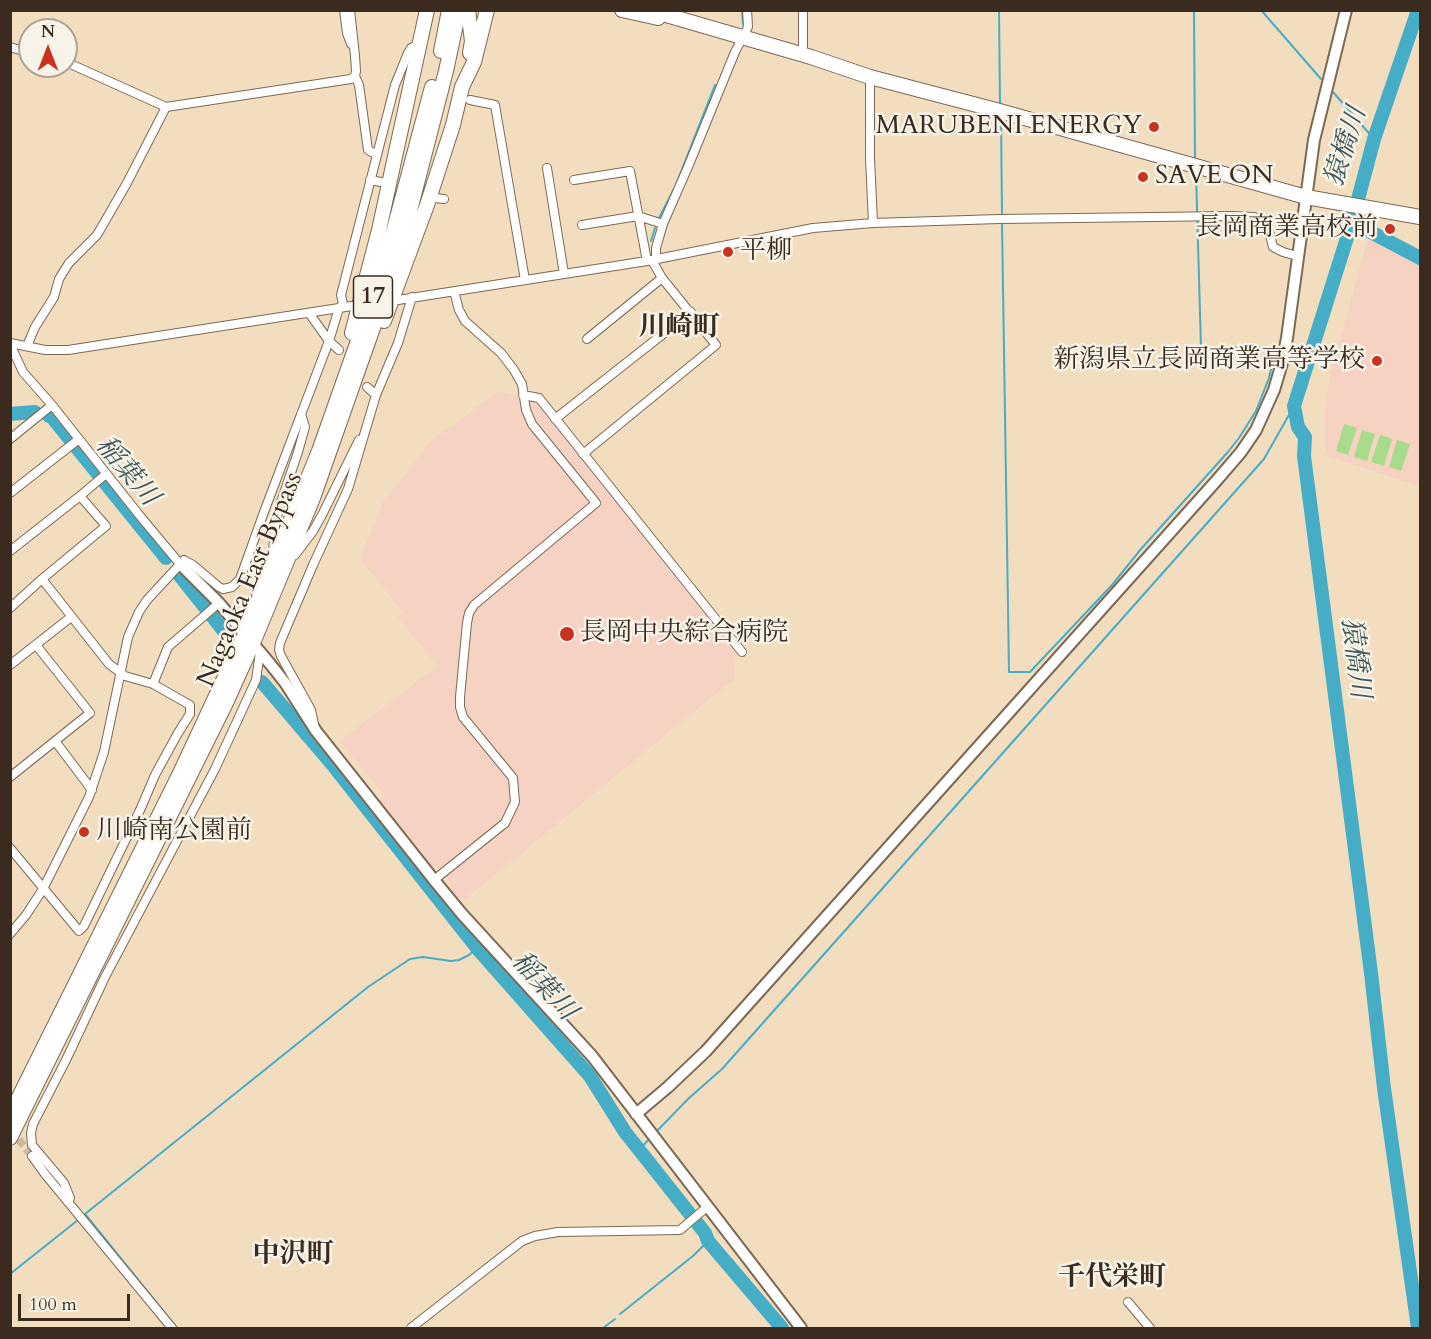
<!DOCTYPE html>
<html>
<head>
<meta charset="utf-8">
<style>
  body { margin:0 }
  #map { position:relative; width:1431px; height:1339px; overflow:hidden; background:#f3ddbf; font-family:Cardo,serif }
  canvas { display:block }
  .frame { position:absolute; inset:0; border:12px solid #3b2a1e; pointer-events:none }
  .north { position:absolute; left:18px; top:18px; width:60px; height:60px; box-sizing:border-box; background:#f7f3e8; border:2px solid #aca397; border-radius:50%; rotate:0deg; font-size:16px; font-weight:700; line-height:24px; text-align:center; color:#3b2a1e }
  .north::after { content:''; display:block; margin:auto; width:21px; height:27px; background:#c8321e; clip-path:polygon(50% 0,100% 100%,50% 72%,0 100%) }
  .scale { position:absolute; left:18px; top:1294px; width:112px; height:27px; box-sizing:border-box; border:3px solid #3b2a1e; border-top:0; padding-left:8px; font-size:18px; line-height:21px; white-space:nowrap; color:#3b2a1e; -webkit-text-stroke:4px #f7f3e8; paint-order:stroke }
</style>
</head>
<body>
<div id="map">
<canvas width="1431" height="1339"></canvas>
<div class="frame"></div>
<div class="north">N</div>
<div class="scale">100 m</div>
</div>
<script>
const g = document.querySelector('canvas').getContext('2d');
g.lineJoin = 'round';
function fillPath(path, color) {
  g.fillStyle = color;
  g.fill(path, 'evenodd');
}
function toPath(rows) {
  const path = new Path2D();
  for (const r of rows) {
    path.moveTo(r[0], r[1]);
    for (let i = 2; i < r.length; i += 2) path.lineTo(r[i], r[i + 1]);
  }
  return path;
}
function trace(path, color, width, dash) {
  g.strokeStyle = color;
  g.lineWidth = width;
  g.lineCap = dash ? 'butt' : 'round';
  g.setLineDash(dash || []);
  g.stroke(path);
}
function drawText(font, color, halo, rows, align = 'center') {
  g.font = font + ' Cardo,"Noto Serif JP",serif';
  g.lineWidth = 5;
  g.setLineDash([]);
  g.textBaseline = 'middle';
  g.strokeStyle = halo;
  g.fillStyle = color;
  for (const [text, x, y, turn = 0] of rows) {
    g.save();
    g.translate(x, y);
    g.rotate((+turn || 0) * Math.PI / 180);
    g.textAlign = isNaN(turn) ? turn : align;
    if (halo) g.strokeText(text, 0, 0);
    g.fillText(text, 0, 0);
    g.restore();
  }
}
const built = toPath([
  [1371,227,1420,256,1420,486,1329,457,1325,447,1325,409,1330,376],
  [499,391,537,402,735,652,734,679,464,900,458,899,449,888,450,882,437,866,431,865,379,801,385,796,340,741,437,666,398,617,402,611,362,561,362,554,383,502,431,441]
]);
const green = toPath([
  [1344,424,1357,428,1348,455,1336,451],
  [1362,430,1375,434,1367,461,1354,457],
  [1380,435,1392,439,1384,466,1371,462],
  [1397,440,1410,444,1401,471,1389,467]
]);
const stream = toPath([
  [742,10,743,24],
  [999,10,1000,105],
  [1194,10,1195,159],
  [1261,10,1321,79],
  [1333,92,1374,139],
  [1001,117,1002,213],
  [659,218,675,187,715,85],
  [1002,223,1009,672,1030,672,1112,585,1141,549,1227,453,1239,438,1256,411,1269,378,1276,347,1201,348,1196,173],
  [651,241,655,228],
  [655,1133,688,1099,722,1069,1264,459,1294,406],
  [639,1150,651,1137],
  [10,1274,78,1220],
  [620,1314,693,1256,708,1241],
  [177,1328,85,1214,368,987,410,959,423,957,451,961,459,960,469,955,477,948],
  [603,1328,615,1319]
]);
const river = toPath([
  [1418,10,1374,139,1352,222,1294,406,1298,427,1305,437,1304,456,1371,973,1384,1088,1418,1328],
  [1352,222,1420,258],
  [10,414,35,412],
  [49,416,52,417,166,558],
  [180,576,223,630],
  [262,682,332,764,477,948,590,1076,625,1132,705,1233,708,1241,782,1328]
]);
const streetTunnel = toPath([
  [11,1130,32,1156]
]);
const street = toPath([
  [344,10,347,33,351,44],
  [350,10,355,56,356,71,355,76,359,85,368,150,377,155],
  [803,10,803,55],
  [10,47,30,53],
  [66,62,166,107,351,79,355,76],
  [870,77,870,158,873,223],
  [470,100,495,105,525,280],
  [547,168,564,274],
  [370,180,381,182],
  [574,180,630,171,647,261],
  [435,198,444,199],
  [582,225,638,216,663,224],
  [398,300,647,261,813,228,873,223,999,219,1231,216,1254,217,1267,222,1273,247,1283,252,1297,256],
  [309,313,329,341,339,350],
  [587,339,662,278],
  [10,343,45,350,68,350,352,306],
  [10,344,23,372,52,405,140,516,180,564],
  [27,346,35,327,54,297,59,279,69,263,97,235,127,183,166,107],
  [367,387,376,395],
  [523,395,539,398,742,652],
  [555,419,691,312],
  [10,439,52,405],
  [583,454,716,345,662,278,654,264,656,259,656,248,663,224,688,167,735,52,748,27,747,10],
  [10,493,79,439],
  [10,551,80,496],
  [273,553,275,525,279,508,298,452,305,427,301,414],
  [295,555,313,531,322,515,359,440],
  [10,608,42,579,106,526,80,496,106,474],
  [10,665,71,617],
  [153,684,168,647,219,603],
  [314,724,311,710,281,656,279,650,280,643,313,565,348,489,376,395,398,343,412,297],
  [55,741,92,790],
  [10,777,90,713,36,645],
  [10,848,79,931,84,926,141,808,155,775,178,733,190,714,190,705,153,684,125,676,109,664,42,579],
  [434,880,505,823,515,802,513,778,463,717,460,707,460,697,467,623,469,613,474,605,596,503,532,424,526,410,522,384,514,370,501,353,465,321,459,310,454,291],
  [10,934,26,915,43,889,89,797,104,752,128,637,139,612,147,600,184,560,193,565,219,587,223,589,232,587,240,579,264,512,329,341,339,308,343,304,341,295,395,85,408,53,411,48,419,44],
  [32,1156,45,1174,172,1328],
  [68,1202,70,1198,64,1183,32,1145,31,1133,33,1124,66,1060,105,977,215,769,256,680,260,652],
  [1128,1302,1150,1328],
  [411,1328,522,1241,535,1236,558,1232,680,1230,707,1207]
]);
const secondary = toPath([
  [180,564,219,603,271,665,286,684,316,731,434,880,462,914,592,1056,801,1328],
  [636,1114,668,1087,706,1051,1217,480,1241,452,1256,430,1274,390,1282,363,1287,338,1314,140,1346,10]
]);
const highway = toPath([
  [468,10,472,41,470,53],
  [622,10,658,18],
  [649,10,811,57,870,77,996,110,1306,197,1420,217],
  [441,51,449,10],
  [384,321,427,205,453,125,462,87,474,62,487,10],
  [352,333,379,230,427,10],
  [10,1115,181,771,245,634,253,612,319,451,366,318,394,229,432,87],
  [10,1138,226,703,253,643,313,498,380,308,406,226,446,71,459,10]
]);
const markers = [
  [1154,127,6,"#c8321e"],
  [1143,177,6,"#c8321e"],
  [1390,229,6,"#c8321e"],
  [728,252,6,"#c8321e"],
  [1377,361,6,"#c8321e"],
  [567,634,8,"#c8321e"],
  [84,832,6,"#c8321e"]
];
const shields = [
  [373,297,39]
];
const shieldNames = [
  ["17",373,297]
];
const poiNames = [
  ["MARUBENI ENERGY",1142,127,"right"],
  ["SAVE ON",1155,177],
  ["長岡商業高校前",1378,229,"right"],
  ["平柳",740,252],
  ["新潟県立長岡商業高等学校",1365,361,"right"],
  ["長岡中央綜合病院",580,634],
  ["川崎南公園前",96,832]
];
const streetNames = [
  ["Nagaoka East Bypass",251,580,-67]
];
const waterNames = [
  ["猿橋川",1347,147,-72],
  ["稲葉川",126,472,50],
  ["猿橋川",1354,658,83],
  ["稲葉川",543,987,48]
];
const neighbourhoodNames = [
  ["川崎町",679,329],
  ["中沢町",293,1256],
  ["千代栄町",1112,1279]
];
fillPath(built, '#f5d2c2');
fillPath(green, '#a8dc8c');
trace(stream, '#46adc6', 2);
trace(river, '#46adc6', 14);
trace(streetTunnel, '#ceb99f', 8, [8, 4]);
trace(street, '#7b6956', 10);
trace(secondary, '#7b6956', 14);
trace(highway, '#7b6956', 16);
trace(street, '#fff', 8);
trace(secondary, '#fff', 10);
trace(highway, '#fff', 14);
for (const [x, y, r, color] of markers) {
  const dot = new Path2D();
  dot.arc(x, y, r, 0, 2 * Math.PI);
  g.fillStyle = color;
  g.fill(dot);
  trace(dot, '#f7f3e8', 2);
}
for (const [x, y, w] of shields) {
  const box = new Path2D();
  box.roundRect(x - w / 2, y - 21, w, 42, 4.5);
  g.fillStyle = '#f7f3e8';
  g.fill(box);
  trace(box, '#3b2a1e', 1.5);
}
drawText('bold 24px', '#3b2a1e', null, shieldNames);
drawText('26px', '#3b2a1e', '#f7f3e8', poiNames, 'left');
drawText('26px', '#3b2a1e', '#f7f3e8', streetNames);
drawText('italic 27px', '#3f5859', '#f7f3e8', waterNames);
drawText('bold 27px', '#3b2a1e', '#f7f3e8', neighbourhoodNames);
</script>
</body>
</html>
